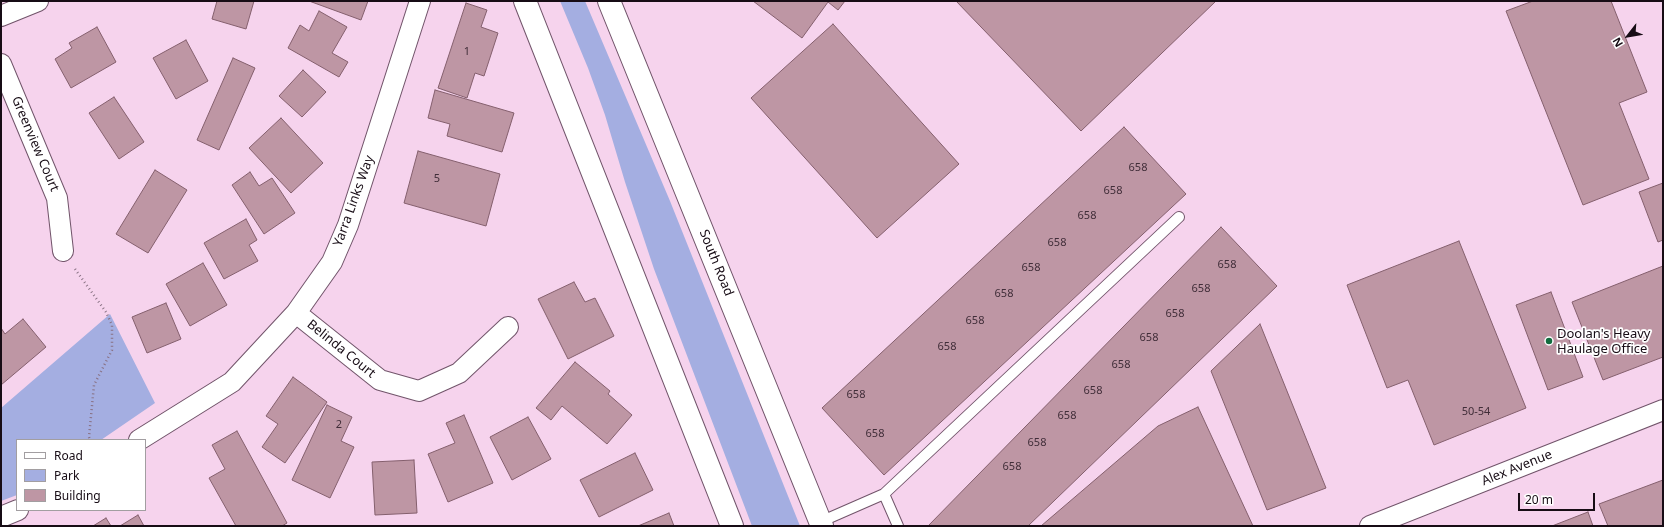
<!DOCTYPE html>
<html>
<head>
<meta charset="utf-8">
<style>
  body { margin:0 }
  #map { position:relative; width:1664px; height:527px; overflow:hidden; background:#f6d3ed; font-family:"Noto Sans",sans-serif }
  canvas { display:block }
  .frame { position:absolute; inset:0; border:2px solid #170c15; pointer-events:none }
  .legend { position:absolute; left:16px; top:439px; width:130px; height:72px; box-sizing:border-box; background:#fff; border:1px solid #a29ea1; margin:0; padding:5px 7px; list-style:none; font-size:12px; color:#170c15 }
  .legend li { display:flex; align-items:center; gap:8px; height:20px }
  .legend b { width:20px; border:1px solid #a29ea1 }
  .north { position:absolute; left:1608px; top:16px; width:40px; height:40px; -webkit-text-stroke:3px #fff; paint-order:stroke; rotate:239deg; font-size:11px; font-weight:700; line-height:16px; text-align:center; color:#170c15 }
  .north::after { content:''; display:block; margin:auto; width:14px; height:18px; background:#170c15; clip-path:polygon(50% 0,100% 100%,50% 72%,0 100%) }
  .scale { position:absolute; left:1518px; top:493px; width:77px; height:18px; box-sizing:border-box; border:2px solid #170c15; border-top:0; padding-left:5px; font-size:12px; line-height:14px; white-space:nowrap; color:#170c15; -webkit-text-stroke:3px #fff; paint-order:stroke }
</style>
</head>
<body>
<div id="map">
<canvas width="1664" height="527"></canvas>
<div class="frame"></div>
<ul class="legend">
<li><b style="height:5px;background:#fff"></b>Road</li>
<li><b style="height:11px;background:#a4aee1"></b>Park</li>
<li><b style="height:11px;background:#be96a4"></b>Building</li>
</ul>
<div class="north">N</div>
<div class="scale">20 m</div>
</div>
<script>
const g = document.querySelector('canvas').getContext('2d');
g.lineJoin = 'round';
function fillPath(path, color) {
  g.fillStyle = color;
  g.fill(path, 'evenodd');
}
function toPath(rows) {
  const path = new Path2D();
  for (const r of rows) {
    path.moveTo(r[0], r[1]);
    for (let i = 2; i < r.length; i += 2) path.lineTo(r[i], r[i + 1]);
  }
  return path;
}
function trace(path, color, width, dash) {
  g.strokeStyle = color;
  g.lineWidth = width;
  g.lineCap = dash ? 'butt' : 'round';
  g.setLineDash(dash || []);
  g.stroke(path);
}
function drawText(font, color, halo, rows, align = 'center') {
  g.font = font + ' "Noto Sans",sans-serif';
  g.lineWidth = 3.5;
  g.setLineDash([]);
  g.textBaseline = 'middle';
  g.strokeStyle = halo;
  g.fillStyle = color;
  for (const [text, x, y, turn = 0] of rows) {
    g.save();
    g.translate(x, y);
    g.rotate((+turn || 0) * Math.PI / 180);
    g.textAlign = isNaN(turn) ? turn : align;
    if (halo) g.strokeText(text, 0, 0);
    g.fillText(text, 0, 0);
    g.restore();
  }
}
const green = toPath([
  [560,1,585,1,670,201,800,526,752,526,654,269,625,182,605,115,588,68],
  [110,314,155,403,101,440,17,440,17,495,1,501,1,408]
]);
const building = toPath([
  [217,1,254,1,246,29,212,19,217,1],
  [309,1,368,1,361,20,309,1],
  [753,1,845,1,838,10,828,2,802,38,753,1],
  [956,1,1216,1,1081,131,956,1],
  [1533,1,1611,1,1647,92,1619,103,1649,179,1583,205,1506,11,1533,1],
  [466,3,487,10,481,27,498,33,484,76,475,73,467,98,438,88,466,3],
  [319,11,347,27,332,53,348,62,339,77,288,48,300,25,309,31,319,11],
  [833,24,959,164,877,238,751,98,833,24],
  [97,27,116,62,71,88,55,59,72,48,69,43,97,27],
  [186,40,208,81,176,99,153,58,186,40],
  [233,58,255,68,219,150,197,140,233,58],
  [303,70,326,92,302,117,279,96,303,70],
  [435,90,514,113,502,152,447,136,450,124,428,118,435,90],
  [114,97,144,142,119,159,89,113,114,97],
  [281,118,323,163,291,193,249,148,281,118],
  [1124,127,1186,194,884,475,822,408,1124,127],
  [418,151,500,174,486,226,404,203,418,151],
  [155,170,187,190,148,253,116,234,155,170],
  [250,172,259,186,272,178,295,213,264,234,232,185,250,172],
  [1663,183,1663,240,1658,242,1639,192,1663,183],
  [246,219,257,240,249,245,258,261,224,279,204,243,246,219],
  [1221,227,1277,286,1028,526,928,526,1221,227],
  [1459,241,1526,408,1434,445,1408,380,1387,388,1347,285,1459,241],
  [203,263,227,305,190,326,166,284,203,263],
  [1663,266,1663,357,1603,380,1572,302,1663,266],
  [574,282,585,302,595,298,614,336,568,359,538,299,574,282],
  [1551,292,1583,377,1548,390,1516,305,1551,292],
  [166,303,181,339,147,353,132,317,166,303],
  [23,319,46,347,1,385,1,328,5,334,23,319],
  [1260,324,1326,488,1267,510,1211,371,1260,324],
  [575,362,610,391,608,394,632,415,607,444,562,406,551,420,536,408,575,362],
  [293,377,327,402,285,463,262,447,278,424,266,416,293,377],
  [327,405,352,417,341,441,354,447,330,498,292,480,327,405],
  [1198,407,1253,526,1041,526,1158,426,1198,407],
  [464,415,493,483,448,502,428,454,455,443,446,423,464,415],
  [528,417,551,459,512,480,490,437,528,417],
  [237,431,287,523,282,526,236,526,209,478,225,469,212,445,237,431],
  [635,453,653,490,599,517,580,480,635,453],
  [414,460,417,513,375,515,372,462,414,460],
  [1663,480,1663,526,1608,526,1599,504,1663,480],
  [1588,512,1593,526,1552,526,1588,512],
  [669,513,674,526,638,526,669,513],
  [138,515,144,526,120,526,138,515],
  [106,518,111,526,93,526,106,518]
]);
const path = toPath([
  [75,269,106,312,112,325,112,350,94,385,89,437,90,440]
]);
const lane = toPath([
  [884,494,1179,217],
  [820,522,884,494,898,526]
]);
const street = toPath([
  [1,16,38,1],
  [1,64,57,198,63,251],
  [296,313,380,380,419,391,459,373,508,327],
  [139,440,232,382,296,313,332,262,348,225,420,1],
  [1,517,18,510],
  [1370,526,1663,410]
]);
const highway = toPath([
  [525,1,732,526],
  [609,1,822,526]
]);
const markers = [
  [1549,341,4,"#126c3f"]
];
const numberNames = [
  ["1",467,52],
  ["658",1138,168],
  ["5",437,179],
  ["658",1113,191],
  ["658",1087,216],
  ["658",1057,243],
  ["658",1227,265],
  ["658",1031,268],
  ["658",1201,289],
  ["658",1004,294],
  ["658",1175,314],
  ["658",975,321],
  ["658",1149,338],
  ["658",947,347],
  ["658",1121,365],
  ["658",1093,391],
  ["658",856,395],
  ["50-54",1476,412],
  ["658",1067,416],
  ["2",339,425],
  ["658",875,434],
  ["658",1037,443],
  ["658",1012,467]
];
const streetNames = [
  ["Greenview Court",35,144,67],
  ["Yarra Links Way",354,201,-70],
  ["South Road",716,263,68],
  ["Belinda Court",341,349,39],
  ["Alex Avenue",1517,468,-22]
];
const poiNames = [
  ["Doolan's Heavy",1557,334],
  ["Haulage Office",1557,349]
];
fillPath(green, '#a4aee1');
fillPath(building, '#be96a4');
trace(building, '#845f6d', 1);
trace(lane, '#71546a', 12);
trace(street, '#71546a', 22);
trace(highway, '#71546a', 24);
trace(path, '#887183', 2.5, [1, 3]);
trace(lane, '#fff', 10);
trace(street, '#fff', 20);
trace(highway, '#fff', 22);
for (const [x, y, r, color] of markers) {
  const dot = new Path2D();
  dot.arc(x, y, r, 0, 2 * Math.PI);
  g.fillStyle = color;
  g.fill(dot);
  trace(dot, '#fff', 1.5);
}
drawText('11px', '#412e39', null, numberNames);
drawText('13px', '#170c15', '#fff', streetNames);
drawText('13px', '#170c15', '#fff', poiNames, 'left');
</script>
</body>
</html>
